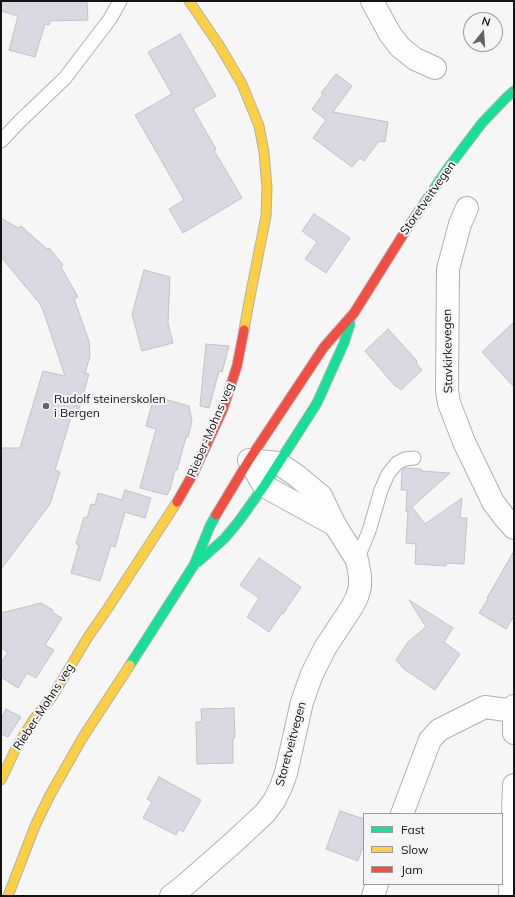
<!DOCTYPE html>
<html>
<head>
<meta charset="utf-8">
<style>
  body { margin:0 }
  #map { position:relative; width:515px; height:897px; overflow:hidden; background:#f6f6f6; font-family:Mulish,sans-serif }
  canvas { display:block }
  .frame { position:absolute; inset:0; border:2px solid #131313; pointer-events:none }
  .legend { position:absolute; left:363px; top:813px; width:140px; height:72px; box-sizing:border-box; background:#f5f5f7; border:1px solid #9b9b9c; margin:0; padding:5px 7px; list-style:none; font-size:12px; color:#131313 }
  .legend li { display:flex; align-items:center; gap:8px; height:20px }
  .legend b { width:20px; border:1px solid #9b9b9c }
  .north { position:absolute; left:463px; top:12px; width:40px; height:40px; box-sizing:border-box; background:#f5f5f7; border:1px solid #9b9b9c; border-radius:50%; rotate:17deg; font-size:11px; font-weight:700; line-height:16px; text-align:center; color:#131313 }
  .north::after { content:''; display:block; margin:auto; width:14px; height:18px; background:#626262; clip-path:polygon(50% 0,100% 100%,50% 72%,0 100%) }
</style>
</head>
<body>
<div id="map">
<canvas width="515" height="897"></canvas>
<div class="frame"></div>
<ul class="legend">
<li><b style="height:5px;background:#16e098"></b>Fast</li>
<li><b style="height:5px;background:#ffcf43"></b>Slow</li>
<li><b style="height:5px;background:#f24e42"></b>Jam</li>
</ul>
<div class="north">N</div>
</div>
<script>
const g = document.querySelector('canvas').getContext('2d');
g.lineJoin = 'round';
function fillPath(path, color) {
  g.fillStyle = color;
  g.fill(path, 'evenodd');
}
function toPath(rows) {
  const path = new Path2D();
  for (const r of rows) {
    path.moveTo(r[0], r[1]);
    for (let i = 2; i < r.length; i += 2) path.lineTo(r[i], r[i + 1]);
  }
  return path;
}
function trace(path, color, width, dash) {
  g.strokeStyle = color;
  g.lineWidth = width;
  g.lineCap = dash ? 'butt' : 'round';
  g.setLineDash(dash || []);
  g.stroke(path);
}
function drawText(font, color, halo, rows, align = 'center') {
  g.font = font + ' Mulish,sans-serif';
  g.lineWidth = 4;
  g.setLineDash([]);
  g.textBaseline = 'middle';
  g.strokeStyle = halo;
  g.fillStyle = color;
  for (const [text, x, y, turn = 0] of rows) {
    g.save();
    g.translate(x, y);
    g.rotate((+turn || 0) * Math.PI / 180);
    g.textAlign = isNaN(turn) ? turn : align;
    if (halo) g.strokeText(text, 0, 0);
    g.fillText(text, 0, 0);
    g.restore();
  }
}
const building = toPath([
  [1,1,87,1,88,20,50,21,49,25,45,24,35,57,9,50,18,16,1,11,1,1],
  [180,34,216,96,193,109,216,149,214,150,242,198,183,233,169,209,184,200,135,115,172,94,148,52,180,34],
  [336,74,352,86,333,112,388,122,385,142,379,141,364,161,360,158,352,167,313,138,326,120,312,109,323,94,321,93,336,74],
  [314,214,350,238,326,273,305,259,317,242,302,231,314,214],
  [1,218,18,228,21,226,47,249,49,248,63,265,61,267,78,297,74,299,89,341,90,356,85,373,89,374,78,412,75,404,55,470,60,472,50,504,1,569,1,448,20,448,43,371,65,376,43,310,40,304,1,257,1,218],
  [144,270,170,277,168,323,173,343,142,351,132,314,144,270],
  [514,322,514,387,482,352,514,322],
  [388,329,417,361,416,363,422,370,401,390,396,386,395,386,365,351,388,329],
  [206,344,229,346,222,372,219,371,209,408,200,406,206,344],
  [154,396,189,406,192,421,188,437,186,437,177,470,175,470,170,490,167,495,140,488,156,429,146,426,154,396],
  [406,468,421,469,421,471,450,473,412,507,425,524,462,498,460,518,467,518,464,564,446,563,446,566,415,564,416,544,406,543,408,510,406,512,407,490,401,490,402,470,406,468],
  [125,490,151,498,145,518,125,512,115,547,111,545,100,581,71,573,79,545,76,544,84,517,87,518,91,504,95,505,98,493,122,500,125,490],
  [514,551,514,616,506,629,479,613,488,599,487,598,514,551],
  [259,558,301,587,283,614,282,613,269,632,247,617,259,598,240,585,259,558],
  [409,600,453,628,444,642,460,654,435,690,404,669,396,660,408,642,426,627,409,600],
  [41,603,53,610,52,612,62,618,45,645,54,650,36,678,27,673,18,688,1,677,1,663,8,652,1,648,1,613,41,603],
  [234,708,235,738,233,738,233,763,197,764,196,722,202,722,201,709,234,708],
  [6,709,21,717,8,737,1,734,1,720,6,709],
  [159,777,201,800,183,832,179,829,176,835,143,818,152,802,147,799,159,777],
  [340,811,364,819,364,844,358,861,326,849,340,811]
]);
const lane = toPath([
  [1,141,20,121,65,78,110,19,120,1],
  [357,560,369,531,381,490,388,474,397,463,405,459,414,458]
]);
const street = toPath([
  [372,1,390,34,400,47,415,59,435,68],
  [467,208,460,224,448,269,447,390,449,403,464,442,493,502,505,518,514,528],
  [255,470,264,486,335,525],
  [514,706,514,733],
  [402,814,430,740,439,730,485,707,513,711],
  [171,896,184,886,234,842,265,813,274,801,281,787,286,773,302,702,312,674,325,648,352,607,357,597,360,587,360,576,357,560,335,525,321,496,297,476,278,463,249,460],
  [373,896,377,884],
  [510,896,514,785]
]);
const fast = toPath([
  [406,230,448,168,482,123,506,98,514,91],
  [198,562,225,538,239,521,264,486,317,403,344,343,350,324],
  [130,665,194,565,210,526,216,515]
]);
const slow = toPath([
  [189,1,219,45,242,84,259,126,264,152,267,188,266,216,249,302,244,330],
  [1,780,17,746,34,719,52,697,88,637,108,608,177,502],
  [8,896,35,826,50,795,83,737,130,665]
]);
const jam = toPath([
  [177,502,194,472,223,409,237,366,244,330],
  [216,515,249,460,324,347,354,313,406,230]
]);
const markers = [
  [46,406,4,"#626262"]
];
const streetNames = [
  ["Storetveitvegen",428,198,-55],
  ["Stavkirkevegen",448,351,-91],
  ["Rieber-Mohns veg",211,430,-67],
  ["Rieber-Mohns veg",44,707,-57],
  ["Storetveitvegen",291,744,-75]
];
const poiNames = [
  ["Rudolf steinerskolen",54,399],
  ["i Bergen",54,413]
];
fillPath(building, '#d8d9e2');
trace(building, '#c3c3c3', 1);
trace(lane, '#b1b1b1', 15);
trace(street, '#b1b1b1', 24);
trace(fast, '#b1b1b1', 11);
trace(slow, '#b1b1b1', 11);
trace(jam, '#b1b1b1', 11);
trace(lane, '#fefefe', 13);
trace(street, '#fefefe', 22);
trace(fast, '#16e098', 9);
trace(slow, '#ffcf43', 9);
trace(jam, '#f24e42', 9);
for (const [x, y, r, color] of markers) {
  const dot = new Path2D();
  dot.arc(x, y, r, 0, 2 * Math.PI);
  g.fillStyle = color;
  g.fill(dot);
  trace(dot, '#f5f5f7', 1.5);
}
drawText('12px', '#131313', '#f5f5f7', streetNames);
drawText('12px', '#131313', '#f5f5f7', poiNames, 'left');
</script>
</body>
</html>
